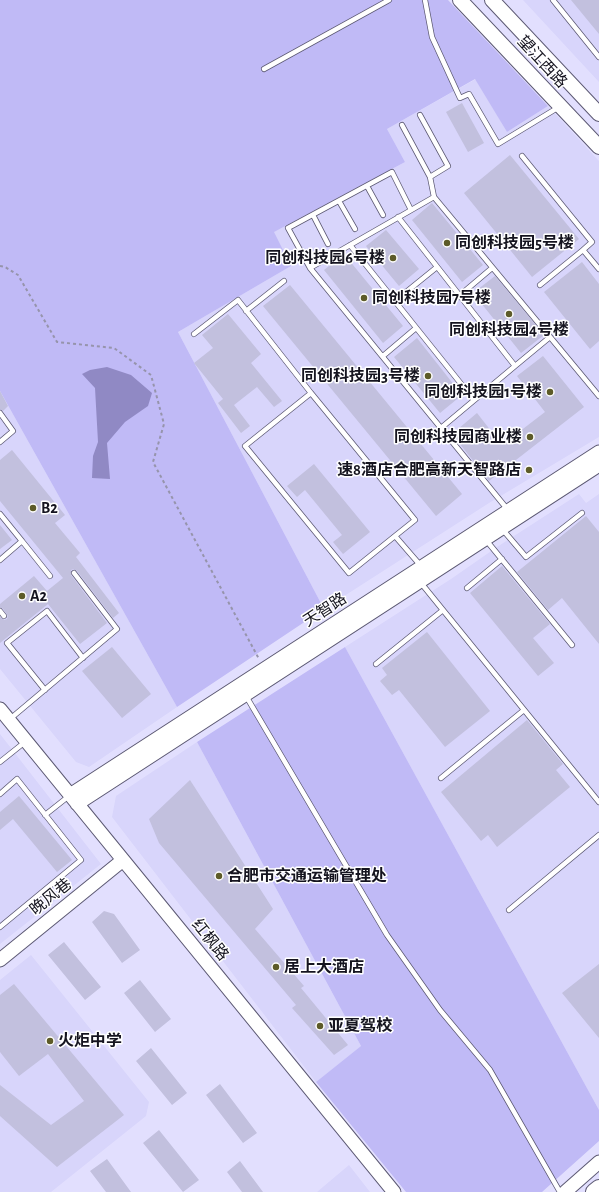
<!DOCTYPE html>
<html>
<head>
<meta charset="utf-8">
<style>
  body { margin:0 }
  canvas { display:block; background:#e2dffe }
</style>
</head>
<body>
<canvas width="599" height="1192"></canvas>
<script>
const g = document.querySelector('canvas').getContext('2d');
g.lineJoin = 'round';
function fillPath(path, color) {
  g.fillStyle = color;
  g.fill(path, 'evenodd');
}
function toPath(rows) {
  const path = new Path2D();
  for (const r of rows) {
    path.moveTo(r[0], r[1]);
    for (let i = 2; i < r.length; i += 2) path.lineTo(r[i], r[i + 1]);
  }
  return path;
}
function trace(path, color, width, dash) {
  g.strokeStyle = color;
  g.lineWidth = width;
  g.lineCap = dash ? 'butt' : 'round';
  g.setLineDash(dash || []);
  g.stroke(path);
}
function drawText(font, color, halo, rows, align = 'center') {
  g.font = font + ' "Alegreya Sans","Noto Sans SC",sans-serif';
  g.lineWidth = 3;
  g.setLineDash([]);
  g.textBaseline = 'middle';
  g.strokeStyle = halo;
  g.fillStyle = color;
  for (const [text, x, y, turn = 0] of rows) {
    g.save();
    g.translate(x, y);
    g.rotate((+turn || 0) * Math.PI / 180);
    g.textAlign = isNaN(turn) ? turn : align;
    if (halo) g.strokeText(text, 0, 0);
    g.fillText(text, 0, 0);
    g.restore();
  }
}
const built = toPath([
  [523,0,599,0,599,82],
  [476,79,507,132,548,106,599,161,599,437,489,503,324,609,178,332,291,266,273,232,405,162,387,129],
  [0,391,177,707,89,767,76,762,0,669],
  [579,494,586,503,599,494,599,1110,345,647,451,579,497,547],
  [0,734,101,864,0,944],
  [197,742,361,1046,316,1082,112,817,116,796],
  [31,955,149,1102,146,1116,51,1192,0,1192,0,980],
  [349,1165,370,1192,317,1192]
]);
const green = toPath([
  [0,0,448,0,548,106,507,132,475,79,387,129,405,162,274,232,291,266,178,332,324,609,177,707,0,391],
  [345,647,599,1110,599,1141,542,1192,406,1192,316,1082,361,1046,197,742]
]);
const water = toPath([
  [107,367,131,375,152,393,148,406,125,422,107,443,110,479,92,478,93,456,98,442,95,388,82,374,90,370]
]);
const building = toPath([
  [571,0,599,0,599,34],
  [462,103,484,143,468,152,446,112],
  [510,155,579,239,532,277,464,193],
  [432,203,483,265,462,282,412,220],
  [386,230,419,269,399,286,366,246],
  [344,254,403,326,383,343,324,270],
  [582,262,599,284,599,341,590,349,544,292],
  [495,276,544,335,521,353,473,293],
  [290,285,462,494,436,516,263,306],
  [228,314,261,354,251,363,282,401,274,407,257,387,234,405,250,426,241,433,218,403,223,399,194,363,213,348,202,335],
  [417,338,462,395,440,413,394,357],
  [543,356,584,407,489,481,452,434,477,413,502,445,545,412,517,376],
  [0,391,8,406,3,411,0,409],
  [12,450,65,515,55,523,80,553,76,557,119,613,113,618,77,571,74,569,71,570,71,575,107,623,80,644,48,604,0,643,0,617,4,620,7,619,8,616,3,609,0,607,0,604,34,576,47,591,63,578,0,501,0,460],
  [314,464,370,532,343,554,333,542,342,535,305,490,297,497,287,486],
  [586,516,599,532,599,644,562,598,548,610,517,572],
  [0,525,12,540,0,549],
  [502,566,550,624,533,638,554,663,538,676,470,593],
  [427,632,490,711,445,747,399,690,392,695,380,681,387,675,382,668],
  [112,647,151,694,122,718,82,671],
  [527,720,563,764,556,770,570,787,497,847,488,835,481,841,441,792],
  [190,780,273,909,255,929,304,986,301,988,348,1045,334,1055,292,1008,296,1005,159,843,149,819],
  [19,796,72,860,57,872,13,819,0,830,0,812],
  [104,911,114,914,140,950,122,963,92,922],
  [64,942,101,987,85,1000,48,955],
  [599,964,599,1038,562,993],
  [140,980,171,1019,155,1032,124,993],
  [14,984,124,1115,57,1167,0,1116,0,1085,51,1125,84,1101,48,1054,19,1076,0,1052,0,995],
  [151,1048,187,1093,172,1105,136,1061],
  [220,1084,257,1133,243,1143,206,1095],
  [159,1130,199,1180,183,1192,143,1143],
  [107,1159,131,1192,106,1192,90,1171],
  [240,1161,263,1192,242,1192,227,1172]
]);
const path = toPath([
  [0,266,5,267,18,275,57,342,114,348,151,375,164,424,153,462,259,659]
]);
const lane = toPath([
  [425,0,432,37,460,98,469,94,498,144,559,107],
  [553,0,599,57],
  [264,69,389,0],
  [420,115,448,166,430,177,434,197],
  [402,125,430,177],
  [522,156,592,242,583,250,599,269],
  [367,186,383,215],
  [339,201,355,229],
  [313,215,328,244],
  [398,217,515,366,441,428],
  [350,245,474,400],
  [310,268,288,228,392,172,411,210],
  [540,285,583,250],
  [459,296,492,268],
  [395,301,437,267],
  [246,311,284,281],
  [194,334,238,300,311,393],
  [383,356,416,328],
  [515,366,550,337],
  [0,413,13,431,0,442],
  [508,510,310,268,434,197,599,396],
  [0,514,22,541,0,560],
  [503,530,526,557,582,513],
  [395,536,415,520,311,393,245,446,349,573,395,536,421,566],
  [486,540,572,645],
  [22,541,50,576],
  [421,583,599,802],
  [467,588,502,559],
  [0,611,4,616],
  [376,664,443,610],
  [45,690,7,643,47,611,83,658],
  [246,696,387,935,440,1010,490,1070,560,1192],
  [10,719,117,629,74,573],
  [0,762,25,742],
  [441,778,524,710],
  [0,794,17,779,81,860,0,927],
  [45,815,69,796],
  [509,910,599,835]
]);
const secondary = toPath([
  [0,709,394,1192],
  [70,795,599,452],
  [77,804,599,465],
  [0,960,123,860],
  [565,1192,599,1162]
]);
const primary = toPath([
  [460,0,599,147],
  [492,0,599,114]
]);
const highway = toPath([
  [594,1192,599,1188]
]);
const markers = [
  [447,243,4,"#5d5b28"],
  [393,258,4,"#5d5b28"],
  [364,298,4,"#5d5b28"],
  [509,314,4,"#5d5b28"],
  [428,376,4,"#5d5b28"],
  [550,392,4,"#5d5b28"],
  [530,437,4,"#5d5b28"],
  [529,470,4,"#5d5b28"],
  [33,508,4,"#5d5b28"],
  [22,596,4,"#5d5b28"],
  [219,876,4,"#5d5b28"],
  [276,967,4,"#5d5b28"],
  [320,1026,4,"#5d5b28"],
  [50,1041,4,"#5d5b28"]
];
const streetNames = [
  ["望江西路",542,62,47],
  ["天智路",325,610,-33],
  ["晚风巷",51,897,-39],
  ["红枫路",210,940,51]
];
const poiNames = [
  ["同创科技园5号楼",455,243],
  ["同创科技园6号楼",385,258,"right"],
  ["同创科技园7号楼",372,298],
  ["同创科技园4号楼",509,330,"center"],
  ["同创科技园3号楼",420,376,"right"],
  ["同创科技园1号楼",542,392,"right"],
  ["同创科技园商业楼",522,437,"right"],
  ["速8酒店合肥高新天智路店",521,470,"right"],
  ["B2",41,508],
  ["A2",30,596],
  ["合肥市交通运输管理处",227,876],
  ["居上大酒店",284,967],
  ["亚夏驾校",328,1026],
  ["火炬中学",58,1041]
];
fillPath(built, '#d8d5fb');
fillPath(green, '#c0baf6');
fillPath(water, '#9089c4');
fillPath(building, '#c2c0de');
trace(lane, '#5c5973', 6);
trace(secondary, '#5c5973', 15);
trace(primary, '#5c5973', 16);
trace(highway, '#5c5973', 18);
trace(path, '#9694ab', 2, [3, 3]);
trace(lane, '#fff', 4.5);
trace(secondary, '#fff', 13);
trace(primary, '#fff', 14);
trace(highway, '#fff', 16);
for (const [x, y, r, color] of markers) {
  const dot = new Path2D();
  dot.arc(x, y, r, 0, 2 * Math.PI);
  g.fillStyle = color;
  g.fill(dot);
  trace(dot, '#fff', 1.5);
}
drawText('16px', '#15141f', '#fff', streetNames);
drawText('bold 16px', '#15141f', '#fff', poiNames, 'left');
</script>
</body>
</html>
